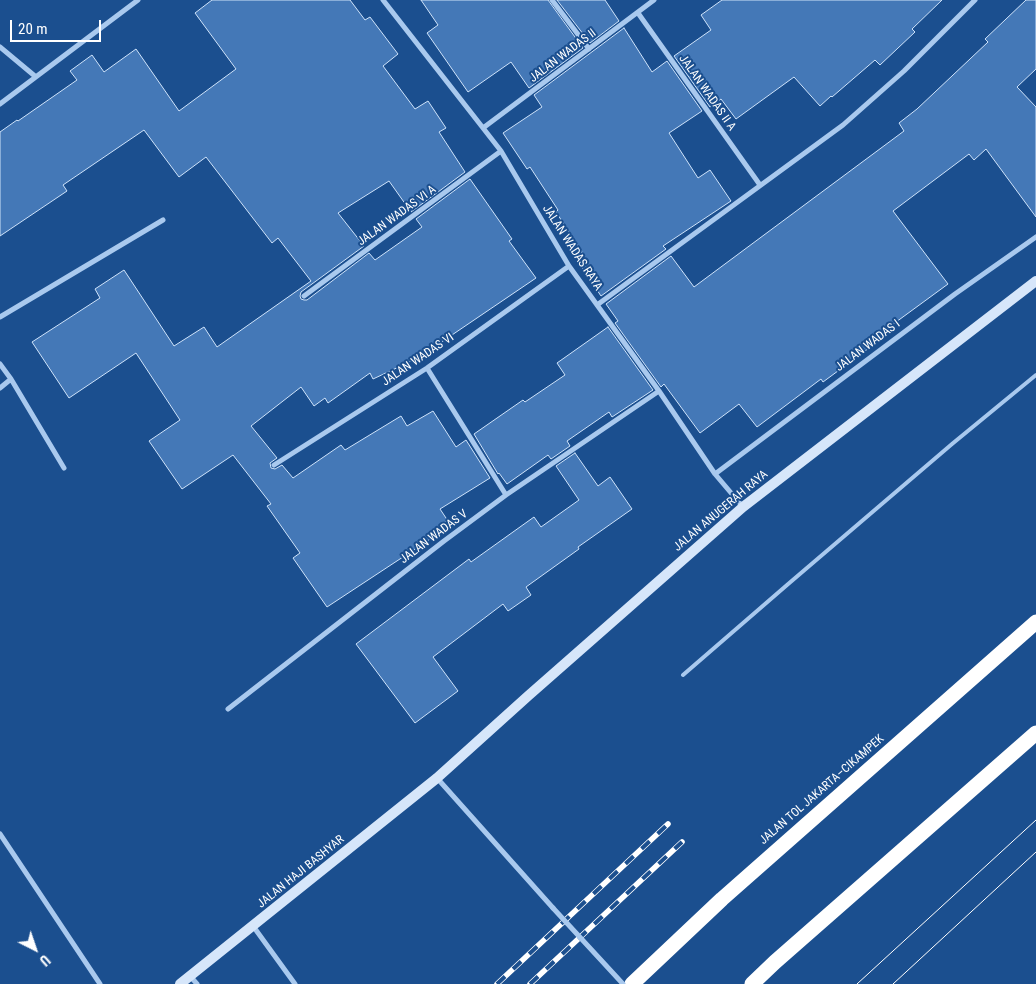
<!DOCTYPE html>
<html>
<head>
<meta charset="utf-8">
<style>
  body { margin:0 }
  #map { position:relative; width:1036px; height:984px; overflow:hidden; background:#1b4f8f; font-family:"Roboto Condensed",sans-serif }
  canvas { display:block }
  .north { position:absolute; left:10px; top:924px; width:50px; height:50px; -webkit-text-stroke:4px #1b4f8f; paint-order:stroke; rotate:139deg; font-size:14px; font-weight:700; line-height:20px; text-align:center; color:#fff }
  .north::after { content:''; display:block; margin:auto; width:18px; height:22px; background:#fff; clip-path:polygon(50% 0,100% 100%,50% 72%,0 100%) }
  .scale { position:absolute; left:10px; top:20px; width:91px; height:22px; box-sizing:border-box; border:2px solid #fff; border-top:0; padding-left:6px; font-size:15px; line-height:18px; white-space:nowrap; color:#fff; -webkit-text-stroke:4px #1b4f8f; paint-order:stroke }
</style>
</head>
<body>
<div id="map">
<canvas width="1036" height="984"></canvas>
<div class="north">U</div>
<div class="scale">20 m</div>
</div>
<script>
const g = document.querySelector('canvas').getContext('2d');
g.lineJoin = 'round';
function fillPath(path, color) {
  g.fillStyle = color;
  g.fill(path, 'evenodd');
}
function toPath(rows) {
  const path = new Path2D();
  for (const r of rows) {
    path.moveTo(r[0], r[1]);
    for (let i = 2; i < r.length; i += 2) path.lineTo(r[i], r[i + 1]);
  }
  return path;
}
function trace(path, color, width, dash) {
  g.strokeStyle = color;
  g.lineWidth = width;
  g.lineCap = dash ? 'butt' : 'round';
  g.setLineDash(dash || []);
  g.stroke(path);
}
function drawText(font, color, halo, rows, align = 'center') {
  g.font = font + ' "Roboto Condensed",sans-serif';
  g.lineWidth = 4;
  g.setLineDash([]);
  g.textBaseline = 'middle';
  g.strokeStyle = halo;
  g.fillStyle = color;
  for (const [text, x, y, turn = 0] of rows) {
    g.save();
    g.translate(x, y);
    g.rotate((+turn || 0) * Math.PI / 180);
    g.textAlign = isNaN(turn) ? turn : align;
    if (halo) g.strokeText(text, 0, 0);
    g.fillText(text, 0, 0);
    g.restore();
  }
}
const building = toPath([
  [212,0,350,0,365,20,370,17,398,54,383,66,415,109,428,101,446,128,439,132,465,172,411,212,389,181,338,213,364,246,301,292,300,296,301,299,304,300,307,300,369,253,375,260,422,227,416,219,470,179,512,239,509,241,536,278,418,358,373,379,370,373,328,403,325,398,314,406,301,387,251,426,277,458,270,463,271,468,275,469,282,465,293,478,341,445,345,450,401,416,407,426,433,411,456,447,466,440,490,478,440,509,448,521,443,523,447,528,327,607,293,558,300,553,267,506,271,504,233,455,182,489,149,441,180,420,136,353,69,398,32,342,100,298,95,289,124,270,174,346,204,327,217,347,311,281,278,238,272,243,206,157,179,177,144,130,63,185,67,191,0,236,0,132,17,120,18,121,77,80,70,71,92,55,104,72,136,49,179,111,236,69,195,13,212,0],
  [421,0,548,0,583,48,529,88,511,62,468,92,427,33,438,25,421,0],
  [557,0,605,0,619,21,590,43,557,0],
  [722,0,942,0,912,29,915,32,880,65,875,60,832,97,831,96,820,106,794,77,736,119,721,99,710,107,674,56,711,30,701,15,722,0],
  [1026,0,1036,0,1036,69,1017,87,1036,107,1036,217,986,149,974,160,969,154,893,211,948,284,866,344,869,348,823,382,821,379,757,427,739,404,700,433,664,384,661,387,615,323,618,321,606,304,671,256,694,287,904,131,899,123,917,109,988,42,985,39,1026,0],
  [624,28,652,72,667,61,702,111,669,133,698,178,710,170,731,201,663,246,666,249,601,296,575,257,582,252,556,212,558,210,530,167,527,169,503,133,542,107,534,95,624,28],
  [608,327,653,390,612,417,609,412,567,441,570,446,551,459,548,455,507,484,499,473,498,474,474,434,523,400,525,402,565,375,557,363,608,327],
  [575,453,598,486,610,477,632,509,578,547,579,549,526,587,531,595,508,611,503,604,433,657,458,691,415,723,356,644,469,559,471,562,534,517,541,527,579,500,556,466,575,453]
]);
const lane = toPath([
  [683,675,787,585,952,444,1036,375]
]);
const street = toPath([
  [383,0,501,151,569,266,659,391,715,474,743,507],
  [552,0,589,49],
  [638,13,760,185],
  [0,47,36,77],
  [0,104,138,0],
  [483,128,654,0],
  [304,296,501,151],
  [597,305,843,125,904,71,975,0],
  [0,317,163,220],
  [0,364,11,379,64,468],
  [427,368,506,495],
  [0,388,11,379],
  [274,465,427,368,569,266],
  [715,474,955,294,1036,237],
  [228,709,444,541,506,495,659,391],
  [437,778,553,908],
  [0,834,100,984],
  [253,926,295,984],
  [190,976,197,984]
]);
const secondary = toPath([
  [180,984,437,778,528,696,743,507,1036,281]
]);
const highway = toPath([
  [632,984,722,899,1036,622],
  [752,984,775,962,1036,733]
]);
const tram = toPath([
  [857,984,1036,820],
  [893,984,1036,852]
]);
const rail = toPath([
  [497,984,668,824],
  [530,984,682,842]
]);
const streetBridge = toPath([
  [553,908,623,984]
]);
const streetNames = [
  ["JALAN WADAS II",563,56,-37],
  ["JALAN WADAS II A",707,93,55],
  ["JALAN WADAS VI A",397,216,-36],
  ["JALAN WADAS RAYA",572,248,57],
  ["JALAN WADAS I",868,346,-37],
  ["JALAN WADAS VI",418,360,-34],
  ["JALAN ANUGERAH RAYA",721,511,-40],
  ["JALAN WADAS V",434,537,-37],
  ["JALAN TOL JAKARTA–CIKAMPEK",822,790,-41],
  ["JALAN HAJI BASHYAR",301,872,-39]
];
fillPath(building, '#4478b7');
trace(building, '#cfe3fa', 1);
trace(lane, '#a9c9ee', 4);
trace(street, '#a9c9ee', 5);
trace(secondary, '#d6e6fa', 10);
trace(highway, '#fff', 15);
trace(tram, '#fff', 1);
trace(rail, '#fff', 5.5);
trace(rail, '#1b4f8f', 4, [11]);
trace(streetBridge, '#a9c9ee', 5);
drawText('12px', '#fff', '#1b4f8f', streetNames);
</script>
</body>
</html>
